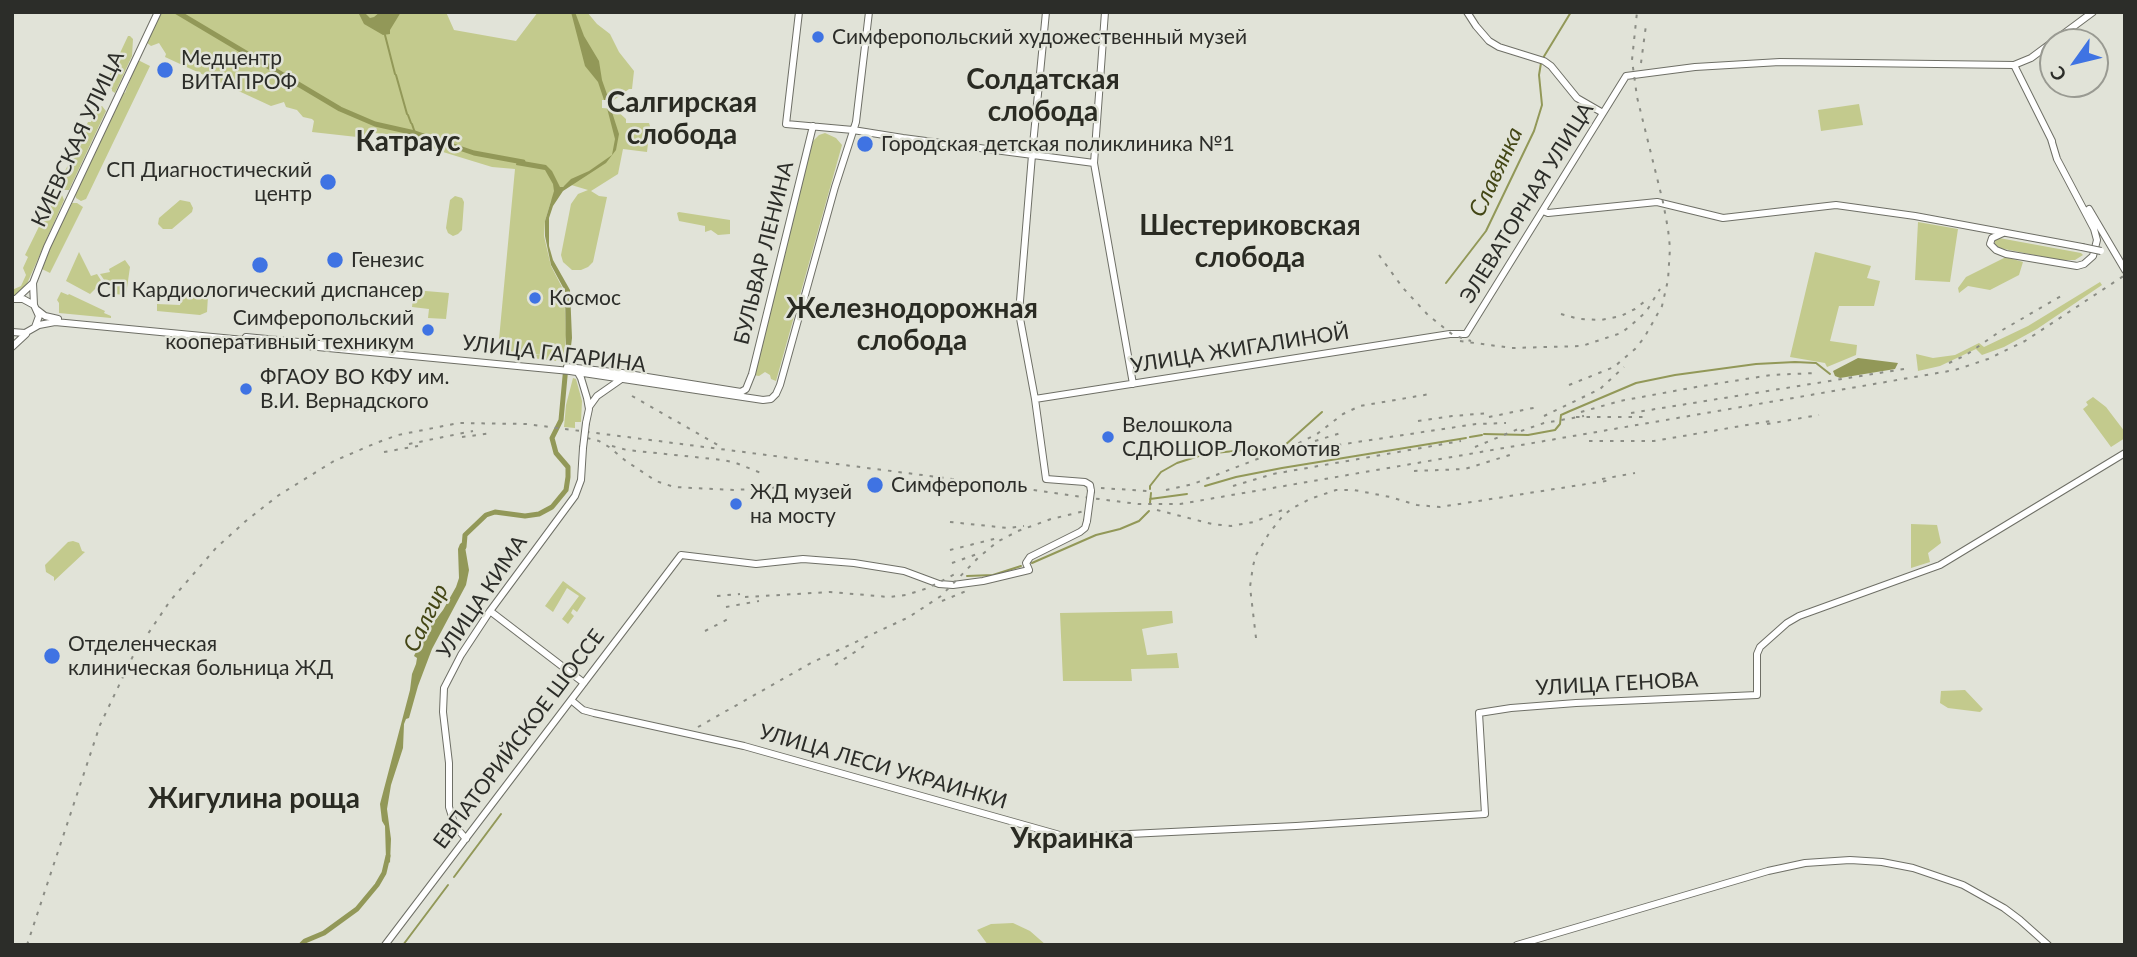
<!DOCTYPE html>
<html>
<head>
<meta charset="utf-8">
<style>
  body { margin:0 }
  #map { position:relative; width:2137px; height:957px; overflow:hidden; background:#e1e3d8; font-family:Lato,sans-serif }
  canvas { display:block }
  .frame { position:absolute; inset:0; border:14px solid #2c2d29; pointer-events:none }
  .north { position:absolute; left:2039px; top:28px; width:70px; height:70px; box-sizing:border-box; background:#e1e3d8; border:2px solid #999a92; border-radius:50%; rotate:236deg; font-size:19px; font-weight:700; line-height:28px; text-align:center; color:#2c2d29 }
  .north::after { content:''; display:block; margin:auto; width:24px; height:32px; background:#3f73e3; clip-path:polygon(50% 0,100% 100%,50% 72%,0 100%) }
</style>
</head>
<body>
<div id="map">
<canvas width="2137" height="957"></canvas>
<div class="frame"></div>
<div class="north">С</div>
</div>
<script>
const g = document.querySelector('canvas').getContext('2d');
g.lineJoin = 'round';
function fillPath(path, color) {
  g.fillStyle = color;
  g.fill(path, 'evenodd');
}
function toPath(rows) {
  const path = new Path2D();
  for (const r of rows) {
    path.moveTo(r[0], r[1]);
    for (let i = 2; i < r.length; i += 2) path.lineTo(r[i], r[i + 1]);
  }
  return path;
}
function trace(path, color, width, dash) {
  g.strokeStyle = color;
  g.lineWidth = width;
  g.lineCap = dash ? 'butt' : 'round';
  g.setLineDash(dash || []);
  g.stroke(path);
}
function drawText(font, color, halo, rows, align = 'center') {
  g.font = font + ' Lato,sans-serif';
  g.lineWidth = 5;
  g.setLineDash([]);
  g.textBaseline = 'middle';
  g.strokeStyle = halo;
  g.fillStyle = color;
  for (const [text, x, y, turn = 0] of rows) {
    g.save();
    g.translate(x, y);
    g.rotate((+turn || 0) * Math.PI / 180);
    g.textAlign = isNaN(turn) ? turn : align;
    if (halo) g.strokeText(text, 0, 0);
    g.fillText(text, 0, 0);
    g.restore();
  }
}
const green = toPath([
  [161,12,446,12,454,30,516,41,538,12,587,12,597,24,610,34,619,52,634,71,632,89,629,89,614,100,602,100,602,108,615,109,626,119,626,123,649,123,650,126,647,152,623,149,618,174,591,191,599,196,607,197,593,262,588,267,581,270,572,270,563,262,561,255,571,204,578,194,588,190,568,184,561,188,551,201,545,221,544,236,551,266,564,291,566,335,564,358,557,357,556,361,532,358,532,355,541,355,498,350,515,169,492,167,443,152,402,135,373,133,366,138,312,132,314,121,312,119,303,117,297,110,286,107,284,102,271,106,165,57,166,54,159,43,151,46,146,42],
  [128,36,130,36,133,39,132,56,115,93,112,91,112,89,105,85],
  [138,60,150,66,86,199,81,201,76,198,75,194,123,92,125,93],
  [1859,104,1863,125,1821,131,1818,110],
  [102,106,106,111,69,190,61,190,61,179,69,163,73,159,79,147,79,141,88,122,91,122,92,118,91,115,94,109],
  [825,133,836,138,842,145,776,381,771,379,770,375,765,372,759,376,753,375,813,141,819,135],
  [58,193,62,195,64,200,26,286,19,294,12,297,12,290,21,286,26,275,23,268,28,257,25,255,55,194],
  [455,196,462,198,464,202,462,230,458,234,453,236,448,233,446,228,450,200],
  [180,200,190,202,193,208,192,212,172,229,163,229,158,224,159,218],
  [72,203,77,203,83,207,50,273,42,269,47,257,46,255],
  [679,212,730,220,730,234,718,235,711,230,705,232,705,226,679,221,677,213],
  [1918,222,1958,229,1950,282,1915,280],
  [1999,238,2081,253,2083,255,2075,260,2060,260,1999,248,1995,244,1995,240],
  [79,252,91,276,97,274,102,282,90,294,66,281],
  [1815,252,1871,266,1867,278,1880,281,1874,306,1839,306,1830,341,1857,345,1856,355,1827,367,1825,363,1790,357],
  [2006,257,2023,262,2019,275,1990,290,1968,286,1959,293,1958,288,1966,277],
  [125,260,130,267,126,295,114,294,100,274,110,272,109,269],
  [2100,282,2102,285,2037,329,2004,347,1982,355,1976,349,1940,366,1918,371,1916,354,1933,358,1955,355,1979,343,1984,347,2028,326],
  [414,290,449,293,446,319,428,318,429,309,412,307],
  [183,291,187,294,191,291,208,296,207,312,200,315,157,311,157,304,180,305,182,296,185,294],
  [61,292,68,295,69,294,105,311,104,313,111,316,111,318,59,313,59,303,57,300],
  [573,378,576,379,582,401,581,422,575,422,575,428,564,427,566,405],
  [2093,397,2106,407,2125,432,2125,438,2111,447,2083,409,2088,405,2086,402],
  [1911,524,1937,525,1941,543,1928,553,1930,562,1911,568],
  [73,541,79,543,82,551,85,552,54,581,54,577,46,572,45,565,68,542],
  [563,581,586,598,577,612,573,609,571,613,574,616,568,624,562,619,579,596,567,588,553,612,545,606],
  [1172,611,1173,623,1142,629,1147,655,1177,653,1179,668,1131,669,1132,681,1063,681,1060,613],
  [1965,690,1983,709,1980,712,1948,708,1940,703,1941,691],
  [1013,923,1030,931,1046,945,988,945,977,930,991,924]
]);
const water = toPath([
  [358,12,364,12,370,18,374,17,380,12,401,12,390,30,390,34,383,35,364,24],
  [571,12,575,12,584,36,599,61,602,80,609,100,604,100,598,82,585,66],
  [607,108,611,109,619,134,616,150,606,163,563,191,553,206,549,218,549,246,553,260,570,290,572,338,569,362,564,362,566,358,565,291,551,265,545,236,545,221,554,191,553,184,545,170,516,165,517,160,546,165,552,171,560,187,563,187,571,179,589,171,612,155,615,139],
  [1858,358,1898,363,1895,369,1840,378,1835,376,1833,371],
  [464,541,469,570,466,585,432,649,418,686,409,718,406,719,404,724,403,748,391,785,387,809,391,839,390,863,386,859,385,826,382,821,380,804,410,690,412,674,416,664,417,658,414,656,423,636,443,610,456,587,459,578,458,549,460,544]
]);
const stream = toPath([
  [385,35,395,74],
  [1543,58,1571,12],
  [396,75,407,114],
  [408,115,411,123],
  [412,124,415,133],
  [1446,283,1486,231,1534,131,1542,105,1539,75,1541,63],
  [1484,434,1528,435,1555,430,1560,424,1561,415,1570,411,1636,383,1675,375,1756,364,1795,362,1816,363,1830,374],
  [1470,437,1482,435],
  [1205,486,1236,477,1282,468,1466,438],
  [1150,489,1150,486,1161,472,1177,463,1205,454,1284,446,1322,412],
  [1150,499,1187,494],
  [1150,503,1151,493],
  [1032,563,1096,535,1120,529,1139,521,1149,511],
  [967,576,993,575,1021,566],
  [454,877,501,814],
  [403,945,448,885]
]);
const river = toPath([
  [177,12,340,109,375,124,415,133,474,153,523,162],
  [464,547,465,535,486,515,495,512,525,516,539,514,552,507,566,490,568,477,568,467,556,453,552,438,561,420,567,355],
  [301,945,305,941,324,933,357,909,377,885,384,873,388,856]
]);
const major = toPath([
  [799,12,786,124,853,130,903,138,1094,163],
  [1046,12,1032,155,1019,313,1035,399,1046,479,1085,482,1090,485,1091,491],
  [1105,12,1094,163,1133,384],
  [1467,12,1476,26,1489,41,1499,47,1544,61,1551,66,1577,98,1603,113],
  [2014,65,2052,141],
  [2089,209,2125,270],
  [1543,211,1548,213,1657,202,1723,218,1836,205,1915,216,2082,247],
  [2003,233,1992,238,1990,244,1996,250,2006,254,2077,266,2084,264,2093,256,2097,240,2094,229,2057,159,2051,139],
  [17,298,33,283],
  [12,299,23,299,34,305,39,316,35,327],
  [34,305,33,283,47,247,158,12],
  [36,309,45,316,58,319],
  [12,332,25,333,39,325,55,322,570,371,763,400,771,399,776,394,780,385,835,187,856,122,869,12],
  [246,337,330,345],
  [12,347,26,334],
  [567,367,622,373,741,392,746,389,752,374,813,126],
  [577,371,581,378,587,398,589,409,586,423],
  [1035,399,1450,334,1466,334,1626,76,1695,67,1780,62,2014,65,2031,58,2093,12],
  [589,407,597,396,620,380],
  [490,611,584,683],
  [571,700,583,710,594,713,744,746,1067,837,1296,826,1485,814,1479,713,1511,708,1576,703,1757,695,1757,654,1760,647,1787,623,1799,616,1940,565,2125,453],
  [466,839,455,826,449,807,449,763,443,712,444,688,461,655,490,611,575,496,581,480,583,448],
  [385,945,681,555,756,564,803,559,854,563,904,571,939,584,953,585,983,581,1029,570,1026,563,1030,557,1080,532,1085,528,1087,521],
  [1517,945,1768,871,1805,863,1850,860,1882,862,1913,868,1963,885,2004,908,2020,920,2048,945]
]);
const rail = toPath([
  [1641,63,1646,25],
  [1379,255,1403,288,1428,315,1453,335,1471,341],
  [1561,314,1579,319,1601,320,1621,316,1635,309,1649,298],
  [1460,341,1512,348,1582,346,1621,333,1629,327,1646,312,1660,289],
  [1949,363,1966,355,1999,332,2063,295],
  [1569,385,1614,367,1635,349,1644,338,1662,306,1668,280,1670,248,1668,229,1663,202,1637,97,1632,60,1637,12],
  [632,396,718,445],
  [1581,412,1620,401,1696,387,1771,375,1815,373],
  [1631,413,1904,369],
  [1544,416,1600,389,1624,367],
  [1489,417,1538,407],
  [1576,417,1643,417],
  [1418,421,1452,416,1491,413],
  [1767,424,1819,415],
  [1521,431,1544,423,1584,416],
  [462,437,493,433],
  [587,438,599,441,609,447,626,461,656,481,674,487,734,490,786,487],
  [1315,441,1341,433],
  [1589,441,1654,441,1776,420],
  [409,444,473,431],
  [612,446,627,450,723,460,736,463,761,473],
  [1475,447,1523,427],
  [1289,448,1317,434,1343,414,1360,406,1430,394],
  [384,452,418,446],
  [1414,471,1465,469,1513,454],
  [1602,479,1635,473],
  [1233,486,1273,474,1461,441],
  [1101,488,1148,491],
  [1166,490,1193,484,1265,456,1476,424,1506,423],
  [774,492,836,495],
  [1157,510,1212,524,1231,526,1254,522,1285,509],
  [950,522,1008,528,1024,526],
  [950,550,998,538],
  [952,563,980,553],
  [717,596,740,594],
  [745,597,830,592,889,597,906,595,928,588,955,574],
  [942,601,971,589],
  [726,607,759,601],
  [705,631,730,618],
  [1256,638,1250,587,1253,566,1256,555,1268,535,1281,518,1291,509,1310,499,1336,490,1354,490,1390,497,1417,505,1440,507,1612,480],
  [835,665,864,646],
  [698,727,811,663,909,617,941,596,978,558,997,542,1018,531,1051,519,1089,510],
  [27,945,100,725,133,656,170,601,216,548,247,520,279,495,334,461,376,443,398,435,459,423,526,424,984,483,1075,496,1138,504,1180,504,1955,370,1988,359,2025,341,2125,275]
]);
const majorBridge = toPath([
  [2082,247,2101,251],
  [583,448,586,423],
  [1087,521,1091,491]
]);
const markers = [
  [818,37,7,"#3f73e3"],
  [165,70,9,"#3f73e3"],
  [865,144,9,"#3f73e3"],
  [328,182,9,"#3f73e3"],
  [335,260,9,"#3f73e3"],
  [260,265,9,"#3f73e3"],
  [535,298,7,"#3f73e3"],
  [428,330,7,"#3f73e3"],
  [246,389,7,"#3f73e3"],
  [1108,437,7,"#3f73e3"],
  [875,485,9,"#3f73e3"],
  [736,504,7,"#3f73e3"],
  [52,656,9,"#3f73e3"]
];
const poiNames = [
  ["Симферопольский художественный музей",832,37],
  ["Медцентр",181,58],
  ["ВИТАПРОФ",181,82],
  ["Городская детская поликлиника №1",881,144],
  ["СП Диагностический",312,170,"right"],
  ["центр",312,194,"right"],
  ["Генезис",351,260],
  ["СП Кардиологический диспансер",260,290,"center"],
  ["Космос",549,298],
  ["Симферопольский",414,318,"right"],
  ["кооперативный техникум",414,342,"right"],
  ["ФГАОУ ВО КФУ им.",260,377],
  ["В.И. Вернадского",260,401],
  ["Велошкола",1122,425],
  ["СДЮШОР Локомотив",1122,449],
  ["Симферополь",891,485],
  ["ЖД музей",750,492],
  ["на мосту",750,516],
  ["Отделенческая",68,644],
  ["клиническая больница ЖД",68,668]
];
const streetNames = [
  ["КИЕВСКАЯ УЛИЦА",78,139,-65],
  ["ЭЛЕВАТОРНАЯ УЛИЦА",1527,203,-58],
  ["БУЛЬВАР ЛЕНИНА",764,253,-76],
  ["УЛИЦА ЖИГАЛИНОЙ",1240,349,-9],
  ["УЛИЦА ГАГАРИНА",554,354,7],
  ["УЛИЦА КИМА",482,597,-56],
  ["УЛИЦА ГЕНОВА",1617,684,-3],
  ["ЕВПАТОРИЙСКОЕ ШОССЕ",519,739,-53],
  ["УЛИЦА ЛЕСИ УКРАИНКИ",883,767,16]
];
const waterNames = [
  ["Славянка",1496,172,-65],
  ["Салгир",426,618,-64]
];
const districtNames = [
  ["Солдатская",1043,80],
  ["слобода",1043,112],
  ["Салгирская",682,103],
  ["слобода",682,135],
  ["Катраус",408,142],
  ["Шестериковская",1250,226],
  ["слобода",1250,258],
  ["Железнодорожная",912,309],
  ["слобода",912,341],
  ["Жигулина роща",254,799],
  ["Украинка",1072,839]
];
fillPath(green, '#c3ca8d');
fillPath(water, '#929858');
trace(stream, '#929858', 2);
trace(river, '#929858', 5);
trace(major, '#6e6f66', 8);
trace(major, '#fff', 6);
trace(rail, '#8b8d85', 2, [3.5, 7]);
trace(majorBridge, '#6e6f66', 8, []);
trace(majorBridge, '#fff', 6);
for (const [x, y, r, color] of markers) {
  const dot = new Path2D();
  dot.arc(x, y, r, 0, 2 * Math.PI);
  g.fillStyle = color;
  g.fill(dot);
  trace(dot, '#e1e3d8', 2.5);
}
drawText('21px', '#2c2d29', '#e1e3d8', poiNames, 'left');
drawText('21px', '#2c2d29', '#e1e3d8', streetNames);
drawText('italic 23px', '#434615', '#e1e3d8', waterNames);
drawText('bold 28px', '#2a2b23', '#e1e3d8', districtNames);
</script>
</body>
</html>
